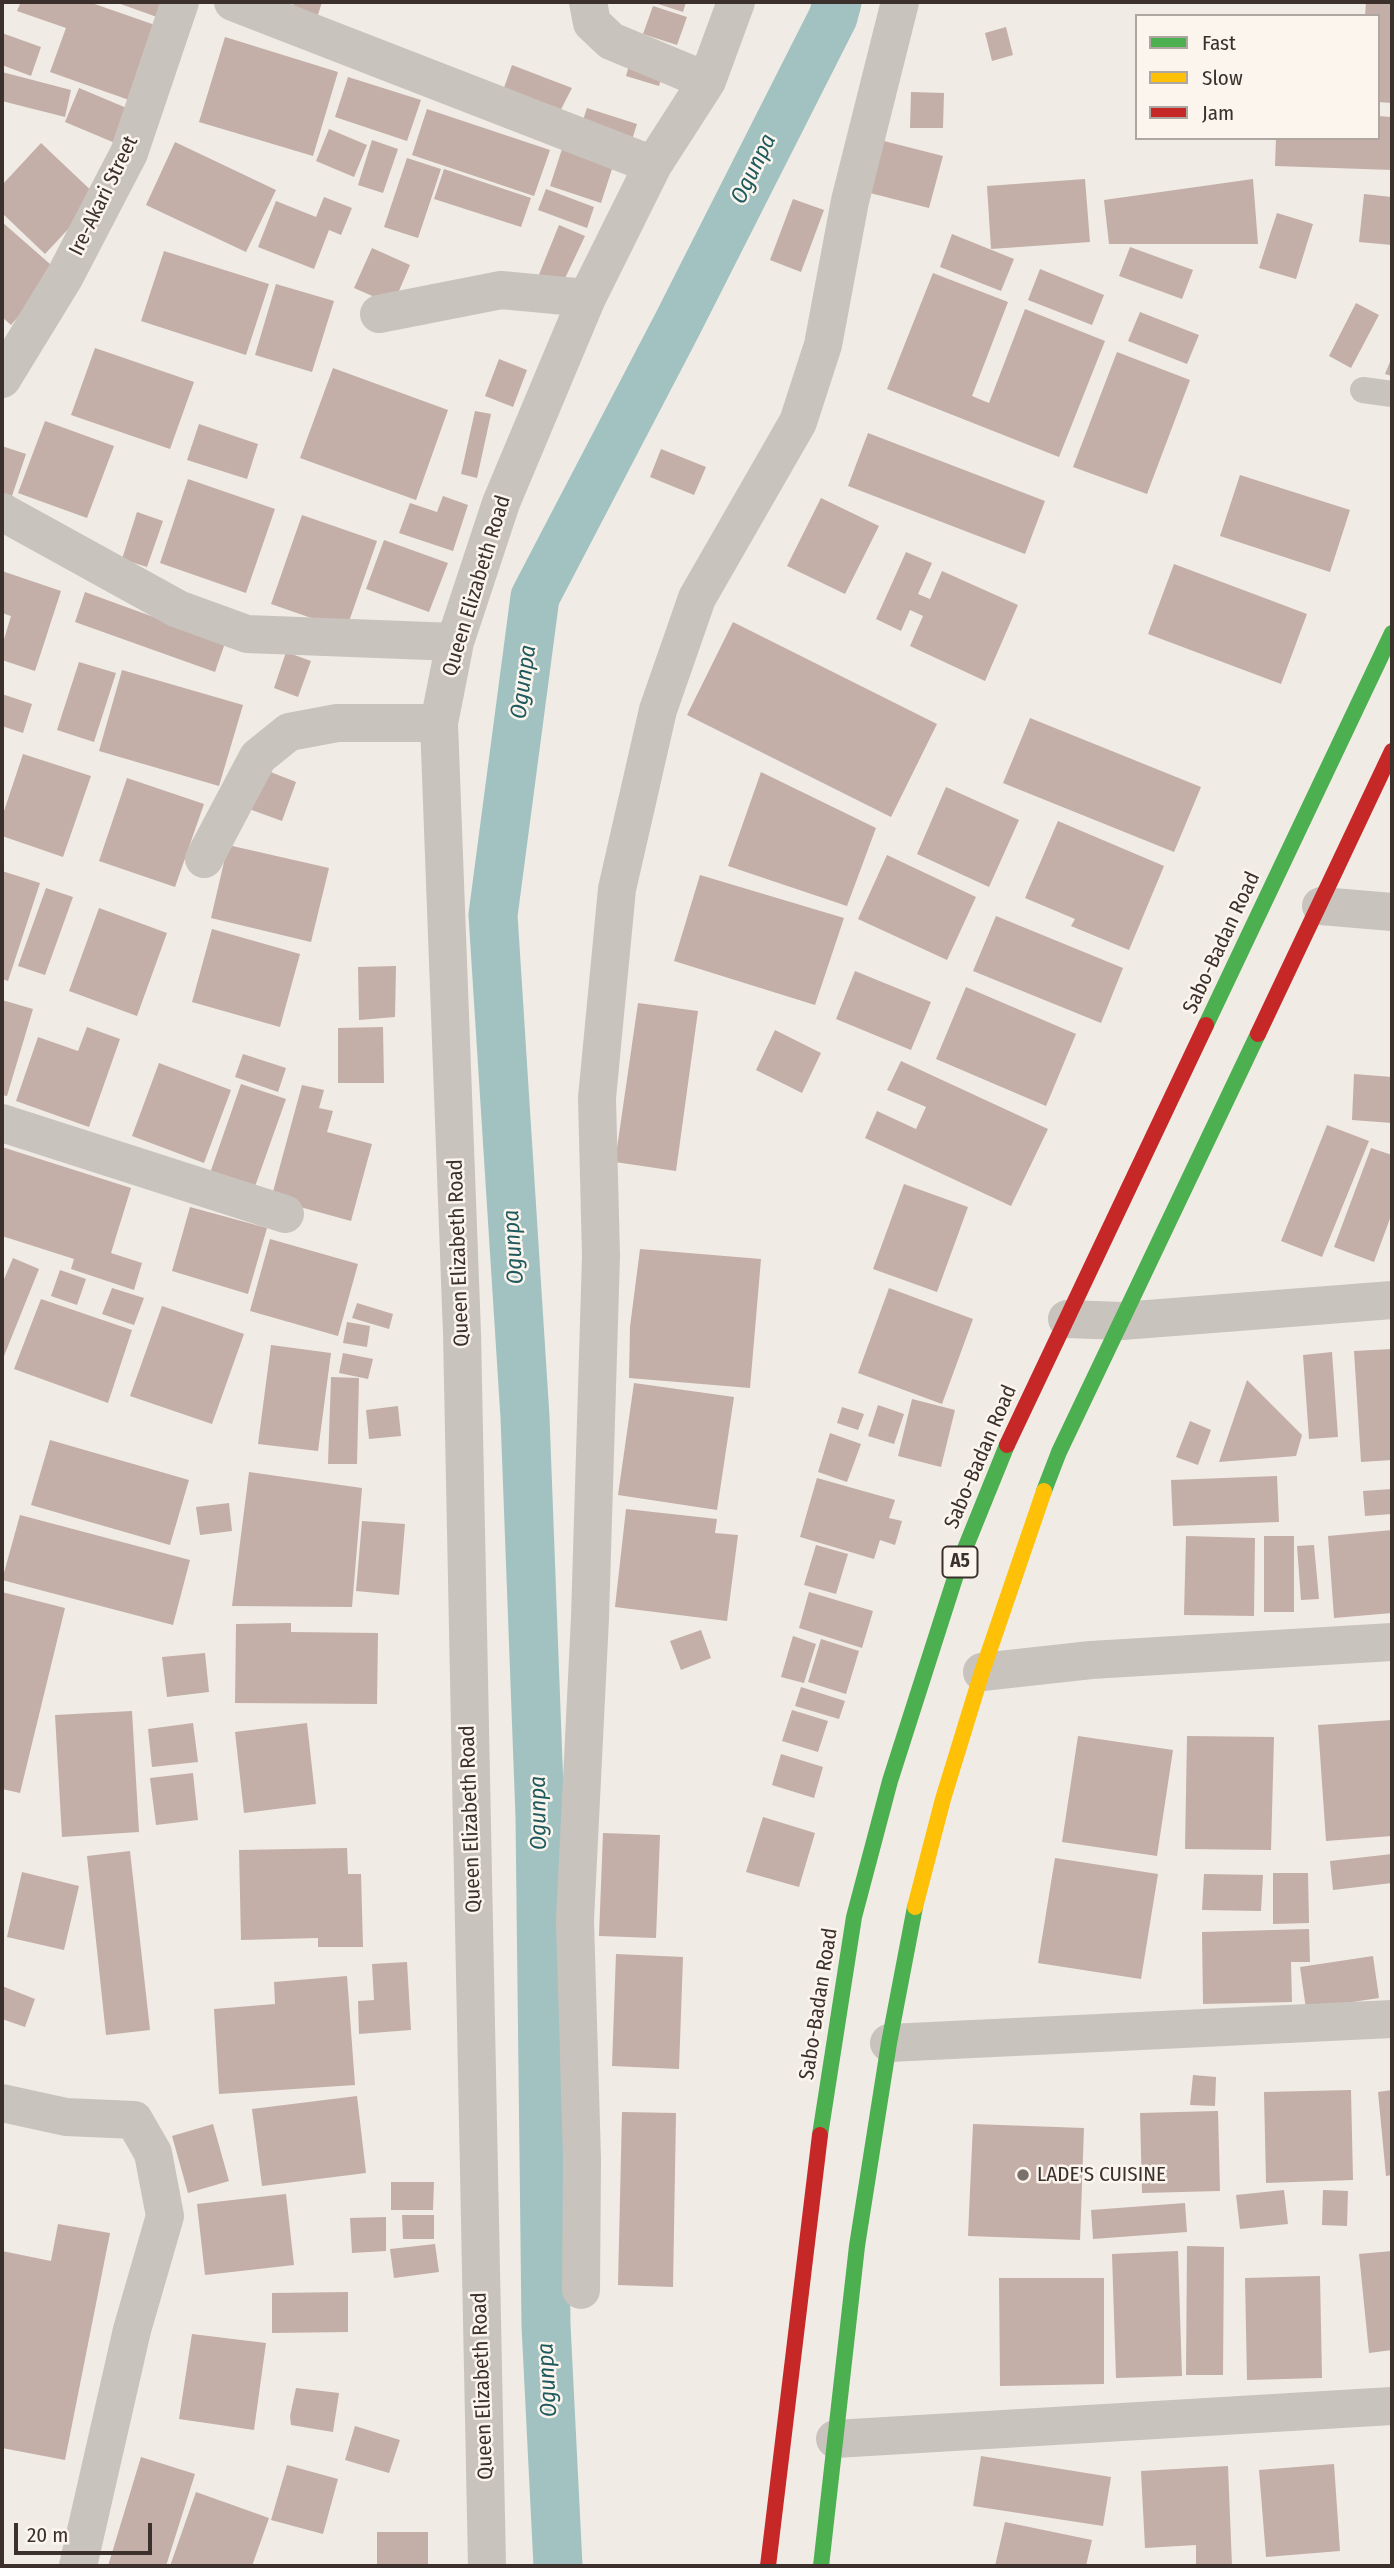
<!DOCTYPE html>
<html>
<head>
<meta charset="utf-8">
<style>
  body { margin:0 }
  #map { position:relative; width:1394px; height:2568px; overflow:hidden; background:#f0ebe5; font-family:"Fira Sans Condensed",sans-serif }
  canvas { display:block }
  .frame { position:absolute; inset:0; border:4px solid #3b302b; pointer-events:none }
  .legend { position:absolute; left:1135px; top:14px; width:245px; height:126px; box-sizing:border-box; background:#fbf5ee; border:2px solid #aea6a0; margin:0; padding:9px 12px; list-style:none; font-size:21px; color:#3b302b }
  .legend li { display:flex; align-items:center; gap:14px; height:35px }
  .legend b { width:35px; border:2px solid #aea6a0 }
  .scale { position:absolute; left:14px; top:2523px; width:138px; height:32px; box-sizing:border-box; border:4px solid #3b302b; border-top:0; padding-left:9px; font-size:21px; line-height:24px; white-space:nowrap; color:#3b302b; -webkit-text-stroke:5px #fbf5ee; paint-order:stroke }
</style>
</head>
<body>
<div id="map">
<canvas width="1394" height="2568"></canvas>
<div class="frame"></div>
<ul class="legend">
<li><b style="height:9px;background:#4caf50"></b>Fast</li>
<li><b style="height:9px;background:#ffc107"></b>Slow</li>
<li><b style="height:9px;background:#c62828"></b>Jam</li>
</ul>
<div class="scale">20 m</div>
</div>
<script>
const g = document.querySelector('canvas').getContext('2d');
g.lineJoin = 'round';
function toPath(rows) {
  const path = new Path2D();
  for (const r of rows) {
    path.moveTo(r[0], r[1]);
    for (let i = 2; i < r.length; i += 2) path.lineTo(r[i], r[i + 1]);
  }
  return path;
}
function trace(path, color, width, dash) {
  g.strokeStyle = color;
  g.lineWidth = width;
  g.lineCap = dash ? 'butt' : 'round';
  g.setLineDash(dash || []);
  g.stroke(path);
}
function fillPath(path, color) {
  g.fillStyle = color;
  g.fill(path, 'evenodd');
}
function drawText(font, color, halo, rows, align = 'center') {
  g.font = font + ' "Fira Sans Condensed",sans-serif';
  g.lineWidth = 5;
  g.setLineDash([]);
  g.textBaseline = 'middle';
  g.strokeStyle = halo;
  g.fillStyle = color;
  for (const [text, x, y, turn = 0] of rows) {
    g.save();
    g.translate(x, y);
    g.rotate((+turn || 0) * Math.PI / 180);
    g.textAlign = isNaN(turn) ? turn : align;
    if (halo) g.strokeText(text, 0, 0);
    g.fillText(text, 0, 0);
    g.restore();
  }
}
const canal = toPath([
  [558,2566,546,2325,540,1816,525,1417,493,915,535,597,677,325,833,17,837,2]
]);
const building = toPath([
  [21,2,89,2,155,25,129,100,50,72,66,28,17,11],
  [115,2,175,2,168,21],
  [294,2,322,2,316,21,290,15],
  [652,2,686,2,683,12],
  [1366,2,1392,2,1392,103,1378,102,1378,16,1365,16],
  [653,6,687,17,677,45,643,34],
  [1006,27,1013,55,992,61,985,33],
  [2,33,41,47,31,76,2,65],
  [225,37,338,72,313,156,199,122],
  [630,62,663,72,659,86,626,76],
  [512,65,572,88,556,119,500,99],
  [2,72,71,90,65,117,2,101],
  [348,77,421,100,407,141,335,117],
  [79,88,129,109,115,143,65,122],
  [911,92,944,93,943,128,910,128],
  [587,108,637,124,630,146,580,129],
  [427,109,550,150,534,196,412,155],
  [1378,116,1392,117,1392,170,1275,166,1276,138,1378,138],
  [329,129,367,145,354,177,316,161],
  [372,140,398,149,383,193,358,185],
  [884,141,943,156,929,208,870,193],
  [175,142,276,190,246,252,146,205],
  [41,143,98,197,45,254,2,213,2,185],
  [562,149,613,166,601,203,550,186],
  [407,158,441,169,418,238,384,227],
  [444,169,531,198,521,227,434,199],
  [1085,179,1090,242,991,249,987,186],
  [1253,179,1258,244,1109,244,1104,200],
  [546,189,594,207,587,228,538,210],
  [1364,194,1392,197,1392,245,1359,242],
  [324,197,352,208,341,235,329,230,314,269,258,247,276,201,316,217],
  [793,199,824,210,801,272,770,260],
  [1277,213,1313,224,1296,279,1259,268],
  [2,222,58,271,11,325,2,317],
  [559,225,585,236,559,291,536,282],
  [952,234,1014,259,1001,291,940,267],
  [1130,247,1193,270,1182,299,1119,276],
  [372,248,410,265,393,305,354,288],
  [164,251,269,284,246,355,141,321],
  [1040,269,1104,295,1092,325,1028,300],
  [933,273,1008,302,972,396,989,403,1025,309,1105,341,1059,457,887,389],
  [276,284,334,301,312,372,255,355],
  [1356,303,1379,315,1351,368,1329,356],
  [1140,312,1199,335,1187,364,1128,341],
  [95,348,194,382,170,449,71,415],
  [1117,352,1190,380,1147,494,1073,467],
  [1392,357,1392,376,1385,374],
  [499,359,527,370,513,407,485,396],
  [333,368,448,410,416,500,300,458],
  [475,411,491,414,477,478,461,474],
  [45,421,114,446,87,518,18,493],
  [199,424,258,444,247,479,187,460],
  [868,433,1045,501,1025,554,848,486],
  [2,446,26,454,10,502,2,499],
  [661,449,706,467,694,495,650,477],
  [1240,475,1350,510,1330,572,1220,536],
  [188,479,275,509,246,593,160,563],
  [443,496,468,505,453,551,399,533,410,503,437,512],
  [821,498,879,526,845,594,787,566],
  [137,512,163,521,147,567,122,559],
  [302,515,377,541,346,630,271,604],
  [384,540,448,563,429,612,366,589],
  [906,552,932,563,918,594,930,599,942,571,1018,605,985,681,910,646,923,616,910,610,901,631,876,619],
  [1174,564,1307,614,1281,684,1148,634],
  [2,571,61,591,35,671,2,660,2,646,11,616,2,613],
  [85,592,225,643,215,672,75,622],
  [733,622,937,724,891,817,687,715],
  [286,652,311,661,298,697,274,688],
  [79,662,116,673,94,742,57,730],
  [122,670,243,705,219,786,99,751],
  [2,694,32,704,23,733,2,726],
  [1030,718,1201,787,1174,852,1003,783],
  [23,754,91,776,63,857,2,836,2,817],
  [263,769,296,782,282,821,249,809],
  [761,772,876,828,847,906,728,866],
  [127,778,204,804,175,887,99,861],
  [946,787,1019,820,989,887,917,854],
  [1058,821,1164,866,1129,950,1071,926,1075,919,1025,898],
  [228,845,329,868,311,942,211,918],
  [887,855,976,897,947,960,858,919],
  [2,871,40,883,8,981,2,979],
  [700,875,844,918,815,1005,674,961],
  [46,888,73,897,45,975,18,966],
  [99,908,167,933,137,1016,69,991],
  [996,916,1123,968,1101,1023,973,971],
  [212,929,300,954,280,1027,192,1002],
  [396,966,395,1017,359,1020,358,967],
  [855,971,931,1002,911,1050,836,1019],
  [966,987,1076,1034,1046,1106,936,1059],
  [2,1000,33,1009,7,1096,2,1095],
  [638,1003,698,1011,676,1171,615,1162],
  [87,1027,120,1039,89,1127,16,1101,38,1037,78,1051],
  [383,1027,384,1083,338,1083,338,1028],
  [775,1030,821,1053,802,1093,756,1070],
  [243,1054,286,1068,278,1092,235,1077],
  [901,1061,1048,1129,1011,1206,865,1138,877,1111,916,1129,926,1107,887,1090],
  [159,1063,231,1090,204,1163,132,1136],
  [1354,1074,1392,1077,1392,1123,1352,1120],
  [241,1084,286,1099,253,1192,209,1176],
  [302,1085,324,1090,319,1108,333,1111,327,1132,372,1144,351,1221,271,1199],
  [1327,1125,1369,1141,1322,1257,1281,1241],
  [2,1147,131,1188,111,1253,142,1263,134,1290,71,1269,74,1259,2,1236],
  [1371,1148,1392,1155,1392,1213,1374,1262,1334,1247],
  [904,1184,968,1207,937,1292,873,1269],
  [190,1207,267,1228,248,1294,172,1271],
  [270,1239,358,1264,338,1336,250,1311],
  [640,1249,761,1259,750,1388,629,1378,630,1327],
  [13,1258,39,1269,2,1361,2,1284],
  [60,1270,86,1279,77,1305,51,1296],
  [112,1288,144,1298,134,1325,102,1314],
  [889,1288,973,1319,942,1404,858,1373],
  [41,1299,132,1330,108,1403,14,1369],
  [357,1303,393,1314,389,1329,352,1318],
  [162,1306,244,1334,212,1424,130,1396],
  [347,1322,370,1326,367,1347,343,1343],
  [271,1345,331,1353,318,1451,258,1444],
  [1392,1349,1392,1460,1361,1462,1354,1351],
  [1332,1352,1338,1437,1309,1439,1303,1355],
  [343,1353,373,1359,368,1379,339,1373],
  [331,1377,359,1378,357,1464,328,1464],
  [1247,1380,1302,1435,1296,1456,1219,1462],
  [634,1383,734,1397,717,1510,618,1495],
  [912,1399,955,1410,941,1467,898,1456],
  [878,1405,904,1414,894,1444,868,1436],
  [398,1406,401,1436,369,1439,366,1410],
  [842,1407,864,1414,858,1430,837,1423],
  [1190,1421,1211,1430,1198,1465,1176,1457],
  [830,1433,861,1444,847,1482,818,1472],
  [50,1440,189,1480,170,1545,31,1505],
  [249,1472,362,1488,352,1607,232,1606],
  [1277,1476,1279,1522,1173,1526,1171,1480],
  [817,1478,895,1500,889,1518,902,1521,895,1545,880,1540,874,1559,800,1537],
  [1392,1489,1392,1514,1365,1516,1363,1491],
  [229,1503,232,1531,200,1535,196,1507],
  [626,1509,717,1519,715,1533,738,1535,727,1621,615,1607],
  [20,1515,190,1560,173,1625,2,1580],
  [362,1521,405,1524,399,1595,356,1591],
  [1392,1530,1392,1613,1334,1618,1328,1536],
  [1186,1536,1255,1538,1254,1616,1184,1615],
  [1264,1536,1294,1536,1294,1612,1264,1612],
  [816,1545,848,1554,836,1594,804,1585],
  [1314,1545,1319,1599,1301,1600,1297,1546],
  [2,1592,65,1608,20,1793,2,1789],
  [809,1592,873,1611,862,1648,799,1628],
  [291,1623,291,1632,378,1633,377,1704,235,1703,236,1624],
  [701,1630,711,1658,681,1670,670,1641],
  [793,1636,816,1644,804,1683,781,1677],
  [821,1639,859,1651,846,1694,808,1682],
  [205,1653,209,1692,167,1697,162,1657],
  [801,1687,845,1701,839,1719,795,1706],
  [792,1710,828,1721,818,1752,782,1741],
  [132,1711,139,1832,62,1837,55,1715],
  [1392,1720,1392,1836,1326,1841,1318,1725],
  [193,1723,198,1762,152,1767,148,1729],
  [307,1723,316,1804,244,1813,235,1732],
  [1078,1736,1173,1750,1157,1856,1062,1842],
  [1187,1736,1274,1737,1271,1850,1185,1849],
  [781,1754,823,1767,814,1798,772,1785],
  [193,1773,198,1820,156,1825,150,1778],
  [763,1817,815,1833,799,1887,746,1872],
  [603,1833,660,1835,656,1938,599,1936],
  [347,1848,348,1874,361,1874,363,1947,318,1947,318,1938,241,1940,239,1850],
  [130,1851,150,2030,106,2035,87,1856],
  [1392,1854,1392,1883,1333,1890,1330,1861],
  [1055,1858,1158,1874,1141,1979,1038,1963],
  [22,1872,79,1886,64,1950,7,1937],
  [1273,1873,1308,1873,1309,1923,1273,1924],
  [1204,1874,1263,1875,1261,1911,1202,1910],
  [1309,1929,1310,1962,1291,1962,1292,2002,1203,2004,1202,1932],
  [616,1954,683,1957,679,2069,612,2066],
  [1373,1956,1379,1998,1306,2009,1300,1967],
  [407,1962,411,2030,359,2034,358,2001,374,2000,372,1964],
  [347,1976,355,2085,219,2094,214,2009,275,2004,274,1982],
  [2,1986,35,1999,25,2027,2,2019],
  [1193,2075,1216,2077,1215,2106,1190,2105],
  [1351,2090,1353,2180,1266,2183,1264,2092],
  [1392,2090,1392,2175,1386,2176,1378,2092],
  [357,2096,366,2173,262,2186,252,2109],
  [1218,2111,1220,2191,1142,2193,1140,2113],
  [622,2112,676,2113,673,2287,618,2285],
  [213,2124,229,2181,188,2193,172,2136],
  [973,2124,1084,2128,1080,2240,968,2236],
  [391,2182,434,2182,433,2210,391,2210],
  [1284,2190,1288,2224,1240,2229,1236,2195],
  [1323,2190,1348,2191,1347,2226,1322,2225],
  [286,2194,294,2265,205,2275,197,2204],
  [1185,2203,1187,2232,1093,2239,1091,2210],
  [402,2215,434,2215,434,2239,403,2239],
  [386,2217,386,2251,352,2253,350,2218],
  [58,2224,110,2233,65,2460,2,2448,2,2251,51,2261],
  [435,2244,439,2272,394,2278,390,2249],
  [1187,2246,1224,2247,1223,2375,1186,2375],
  [1178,2251,1182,2376,1116,2378,1112,2254],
  [1392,2251,1392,2350,1369,2353,1359,2254],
  [1320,2276,1322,2378,1247,2380,1245,2278],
  [999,2278,1104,2278,1104,2384,1000,2386],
  [348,2292,348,2332,272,2333,272,2293],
  [192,2334,266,2343,254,2430,179,2419],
  [296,2388,339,2393,333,2432,291,2425,290,2416],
  [355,2426,400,2440,389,2473,345,2460],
  [981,2456,1111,2477,1103,2526,973,2506],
  [141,2457,195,2474,166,2566,108,2566],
  [1334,2464,1340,2551,1266,2557,1259,2470],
  [287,2465,338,2479,323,2534,271,2520],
  [1228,2466,1232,2566,1196,2566,1196,2545,1145,2548,1141,2471],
  [196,2492,269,2518,252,2566,170,2566],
  [1005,2522,1092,2540,1086,2566,995,2566],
  [377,2532,428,2532,428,2566,377,2566]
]);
const lane = toPath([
  [1363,390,1392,394]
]);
const street = toPath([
  [233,2,653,165],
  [588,2,592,23,611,41,707,81],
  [379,314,501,290,587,298],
  [2,379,65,276,129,153,180,2],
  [2,512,178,609,247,634,455,642],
  [204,859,258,757,289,732,337,723,439,723],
  [1321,906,1392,912],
  [2,1123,285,1214],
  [1067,1319,1122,1321,1392,1300],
  [982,1672,1091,1660,1392,1642],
  [889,2043,1392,2019],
  [2,2103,66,2117,134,2120,153,2153,165,2216,132,2330,78,2566],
  [581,2290,582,2159,575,1920,590,1618,601,1256,597,1098,617,889,658,710,697,598,798,422,823,345,850,201,900,2],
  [835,2439,1392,2406],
  [487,2566,462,1333,439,723,455,642,501,503,587,298,653,165,707,81,736,2]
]);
const fast = toPath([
  [1206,1025,1392,633],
  [1044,1491,1059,1452,1258,1034],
  [820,2135,854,1917,890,1781,962,1556,1007,1445],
  [821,2566,857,2246,889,2043,915,1907]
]);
const slow = toPath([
  [915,1907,943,1799,982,1672,1044,1491]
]);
const jam = toPath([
  [1258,1034,1392,751],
  [1007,1445,1206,1025],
  [768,2566,820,2135]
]);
const markers = [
  [1023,2175,7,"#7a716c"]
];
const shields = [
  [960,1562,35]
];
const shieldNames = [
  ["A5",960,1562]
];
const streetNames = [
  ["Ire-Akari Street",104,196,-64],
  ["Queen Elizabeth Road",477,586,-73],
  ["Sabo-Badan Road",1222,943,-65],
  ["Queen Elizabeth Road",459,1253,-92],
  ["Sabo-Badan Road",981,1457,-67],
  ["Queen Elizabeth Road",471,1819,-92],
  ["Sabo-Badan Road",819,2004,-81],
  ["Queen Elizabeth Road",483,2386,-92]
];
const poiNames = [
  ["LADE'S CUISINE",1037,2175]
];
const waterNames = [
  ["Ogunpa",754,169,-64],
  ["Ogunpa",524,682,-82],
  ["Ogunpa",514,1247,-94],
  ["Ogunpa",539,1813,-91],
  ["Ogunpa",548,2380,-93]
];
trace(canal, '#a1c2c1', 49);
fillPath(building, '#c3afa7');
trace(lane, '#c9c3be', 26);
trace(street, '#c9c3be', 38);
trace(fast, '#4caf50', 16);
trace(slow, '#ffc107', 16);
trace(jam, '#c62828', 16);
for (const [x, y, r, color] of markers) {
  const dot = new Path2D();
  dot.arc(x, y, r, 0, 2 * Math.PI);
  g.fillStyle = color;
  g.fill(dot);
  trace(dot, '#fbf5ee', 2.5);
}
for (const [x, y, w] of shields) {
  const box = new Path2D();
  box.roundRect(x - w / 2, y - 15.5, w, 31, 5);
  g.fillStyle = '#fbf5ee';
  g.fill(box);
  trace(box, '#3b302b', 2);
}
drawText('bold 19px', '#3b302b', null, shieldNames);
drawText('21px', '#3b302b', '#fbf5ee', streetNames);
drawText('21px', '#3b302b', '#fbf5ee', poiNames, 'left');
drawText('italic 23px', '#1f5a5e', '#fbf5ee', waterNames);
</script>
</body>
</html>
